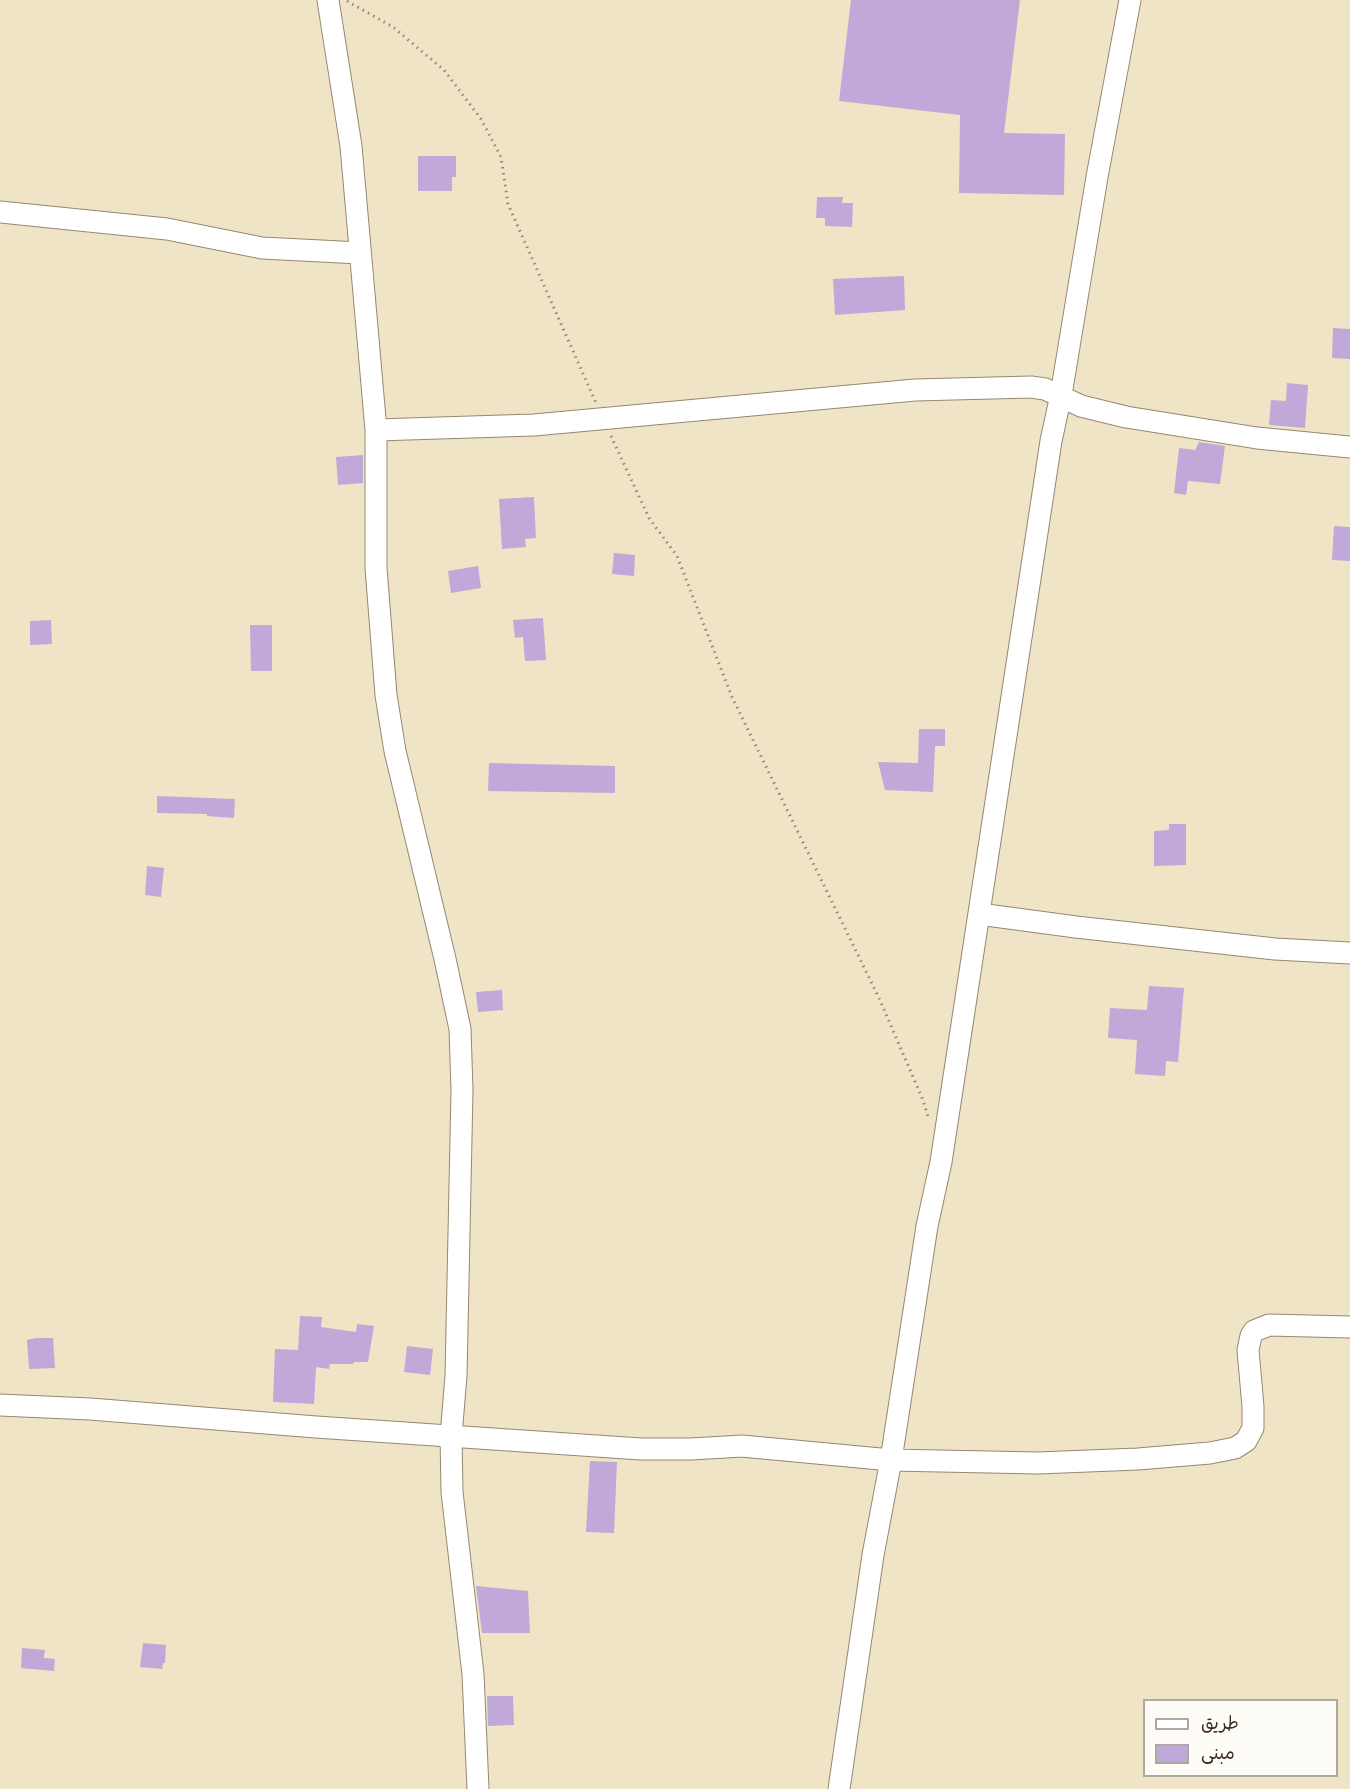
<!DOCTYPE html>
<html>
<head>
<meta charset="utf-8">
<style>
  body { margin:0 }
  #map { position:relative; width:1350px; height:1789px; overflow:hidden; background:#f0e4c7; font-family:"Balsamiq Sans","Playpen Sans Arabic",sans-serif }
  canvas { display:block }
  .legend { position:absolute; left:1143px; top:1699px; width:195px; height:78px; box-sizing:border-box; background:#fdfcf7; border:2px solid #afa8a0; margin:0; padding:8px 10px; list-style:none; font-size:18px; color:#3b2a1e }
  .legend li { display:flex; align-items:center; gap:12px; height:30px }
  .legend b { width:30px; border:2px solid #afa8a0 }
</style>
</head>
<body>
<div id="map">
<canvas width="1350" height="1789"></canvas>
<ul class="legend">
<li><b style="height:8px;background:#fff"></b>طريق</li>
<li><b style="height:16px;background:#c0a8d8"></b>مبنى</li>
</ul>
</div>
<script>
const g = document.querySelector('canvas').getContext('2d');
g.lineJoin = 'round';
function fillPath(path, color) {
  g.fillStyle = color;
  g.fill(path, 'evenodd');
}
function toPath(rows) {
  const path = new Path2D();
  for (const r of rows) {
    path.moveTo(r[0], r[1]);
    for (let i = 2; i < r.length; i += 2) path.lineTo(r[i], r[i + 1]);
  }
  return path;
}
function trace(path, color, width, dash) {
  g.strokeStyle = color;
  g.lineWidth = width;
  g.lineCap = dash ? 'butt' : 'round';
  g.setLineDash(dash || []);
  g.stroke(path);
}
const building = toPath([
  [851,0,1020,0,1004,133,1065,134,1064,195,959,193,960,115,839,101],
  [418,156,456,156,456,177,452,177,452,191,418,191],
  [817,197,843,197,842,203,853,203,852,227,825,226,825,218,816,218],
  [904,276,905,310,835,315,833,279],
  [1333,328,1350,329,1350,359,1332,358],
  [1287,383,1308,385,1305,428,1269,425,1271,400,1286,401],
  [1199,442,1225,446,1220,484,1188,481,1186,495,1174,493,1179,448,1195,450],
  [363,455,363,483,338,485,336,457],
  [534,497,536,538,525,539,526,547,502,549,499,499],
  [1334,526,1350,527,1350,561,1332,560],
  [614,553,635,555,634,576,612,574],
  [478,566,481,588,451,593,448,571],
  [543,618,546,660,525,661,523,637,515,638,513,620],
  [51,620,52,644,30,645,30,621],
  [250,625,272,625,272,671,251,671],
  [919,729,945,729,945,746,935,746,933,792,885,790,878,762,918,763],
  [489,763,615,766,615,793,488,791],
  [157,796,235,799,234,818,207,816,207,814,157,813],
  [1169,824,1186,824,1186,865,1154,866,1154,831,1169,830],
  [147,866,164,868,161,897,145,895],
  [1149,986,1184,988,1178,1062,1166,1061,1165,1076,1135,1074,1137,1040,1108,1038,1110,1008,1147,1010],
  [502,990,503,1010,478,1012,476,992],
  [300,1316,322,1317,321,1327,356,1332,357,1324,374,1326,368,1362,354,1362,353,1364,330,1364,329,1369,316,1367,314,1404,273,1402,275,1349,298,1350],
  [36,1338,53,1338,55,1368,29,1369,27,1340],
  [407,1346,433,1349,430,1375,404,1372],
  [590,1461,617,1462,614,1533,586,1532],
  [476,1586,528,1591,530,1633,482,1633],
  [143,1643,166,1645,165,1663,163,1663,162,1669,140,1667],
  [22,1648,45,1650,44,1658,55,1659,54,1671,21,1668],
  [487,1696,513,1696,514,1725,488,1726]
]);
const path = toPath([
  [347,1,393,27,444,70,481,119,501,157,508,204,596,403],
  [611,436,649,518,677,556,732,697,879,998,923,1100,929,1120]
]);
const minor = toPath([
  [328,0,351,146,376,430,376,568,386,695,395,751,445,959,460,1029,462,1090,456,1376,451,1436,452,1492,473,1674,478,1789],
  [0,212,167,229,262,248,360,253],
  [376,430,534,425,915,390,1031,387,1045,389,1081,406,1126,417,1257,438,1350,447],
  [979,914,1076,927,1275,949,1350,953],
  [0,1405,90,1409,316,1427,641,1449,691,1449,742,1446,891,1460,1038,1463,1138,1459,1210,1453,1235,1448,1246,1441,1253,1428,1253,1407,1248,1350,1251,1336,1254,1331,1269,1325,1350,1327],
  [839,1789,873,1555,891,1460,927,1226,941,1162,1051,441,1061,395,1097,177,1130,0]
]);
fillPath(building, '#c0a8d8');
trace(minor, '#968772', 23);
trace(path, '#968772', 3, [1.5, 4.5]);
trace(minor, '#fff', 21);
</script>
</body>
</html>
